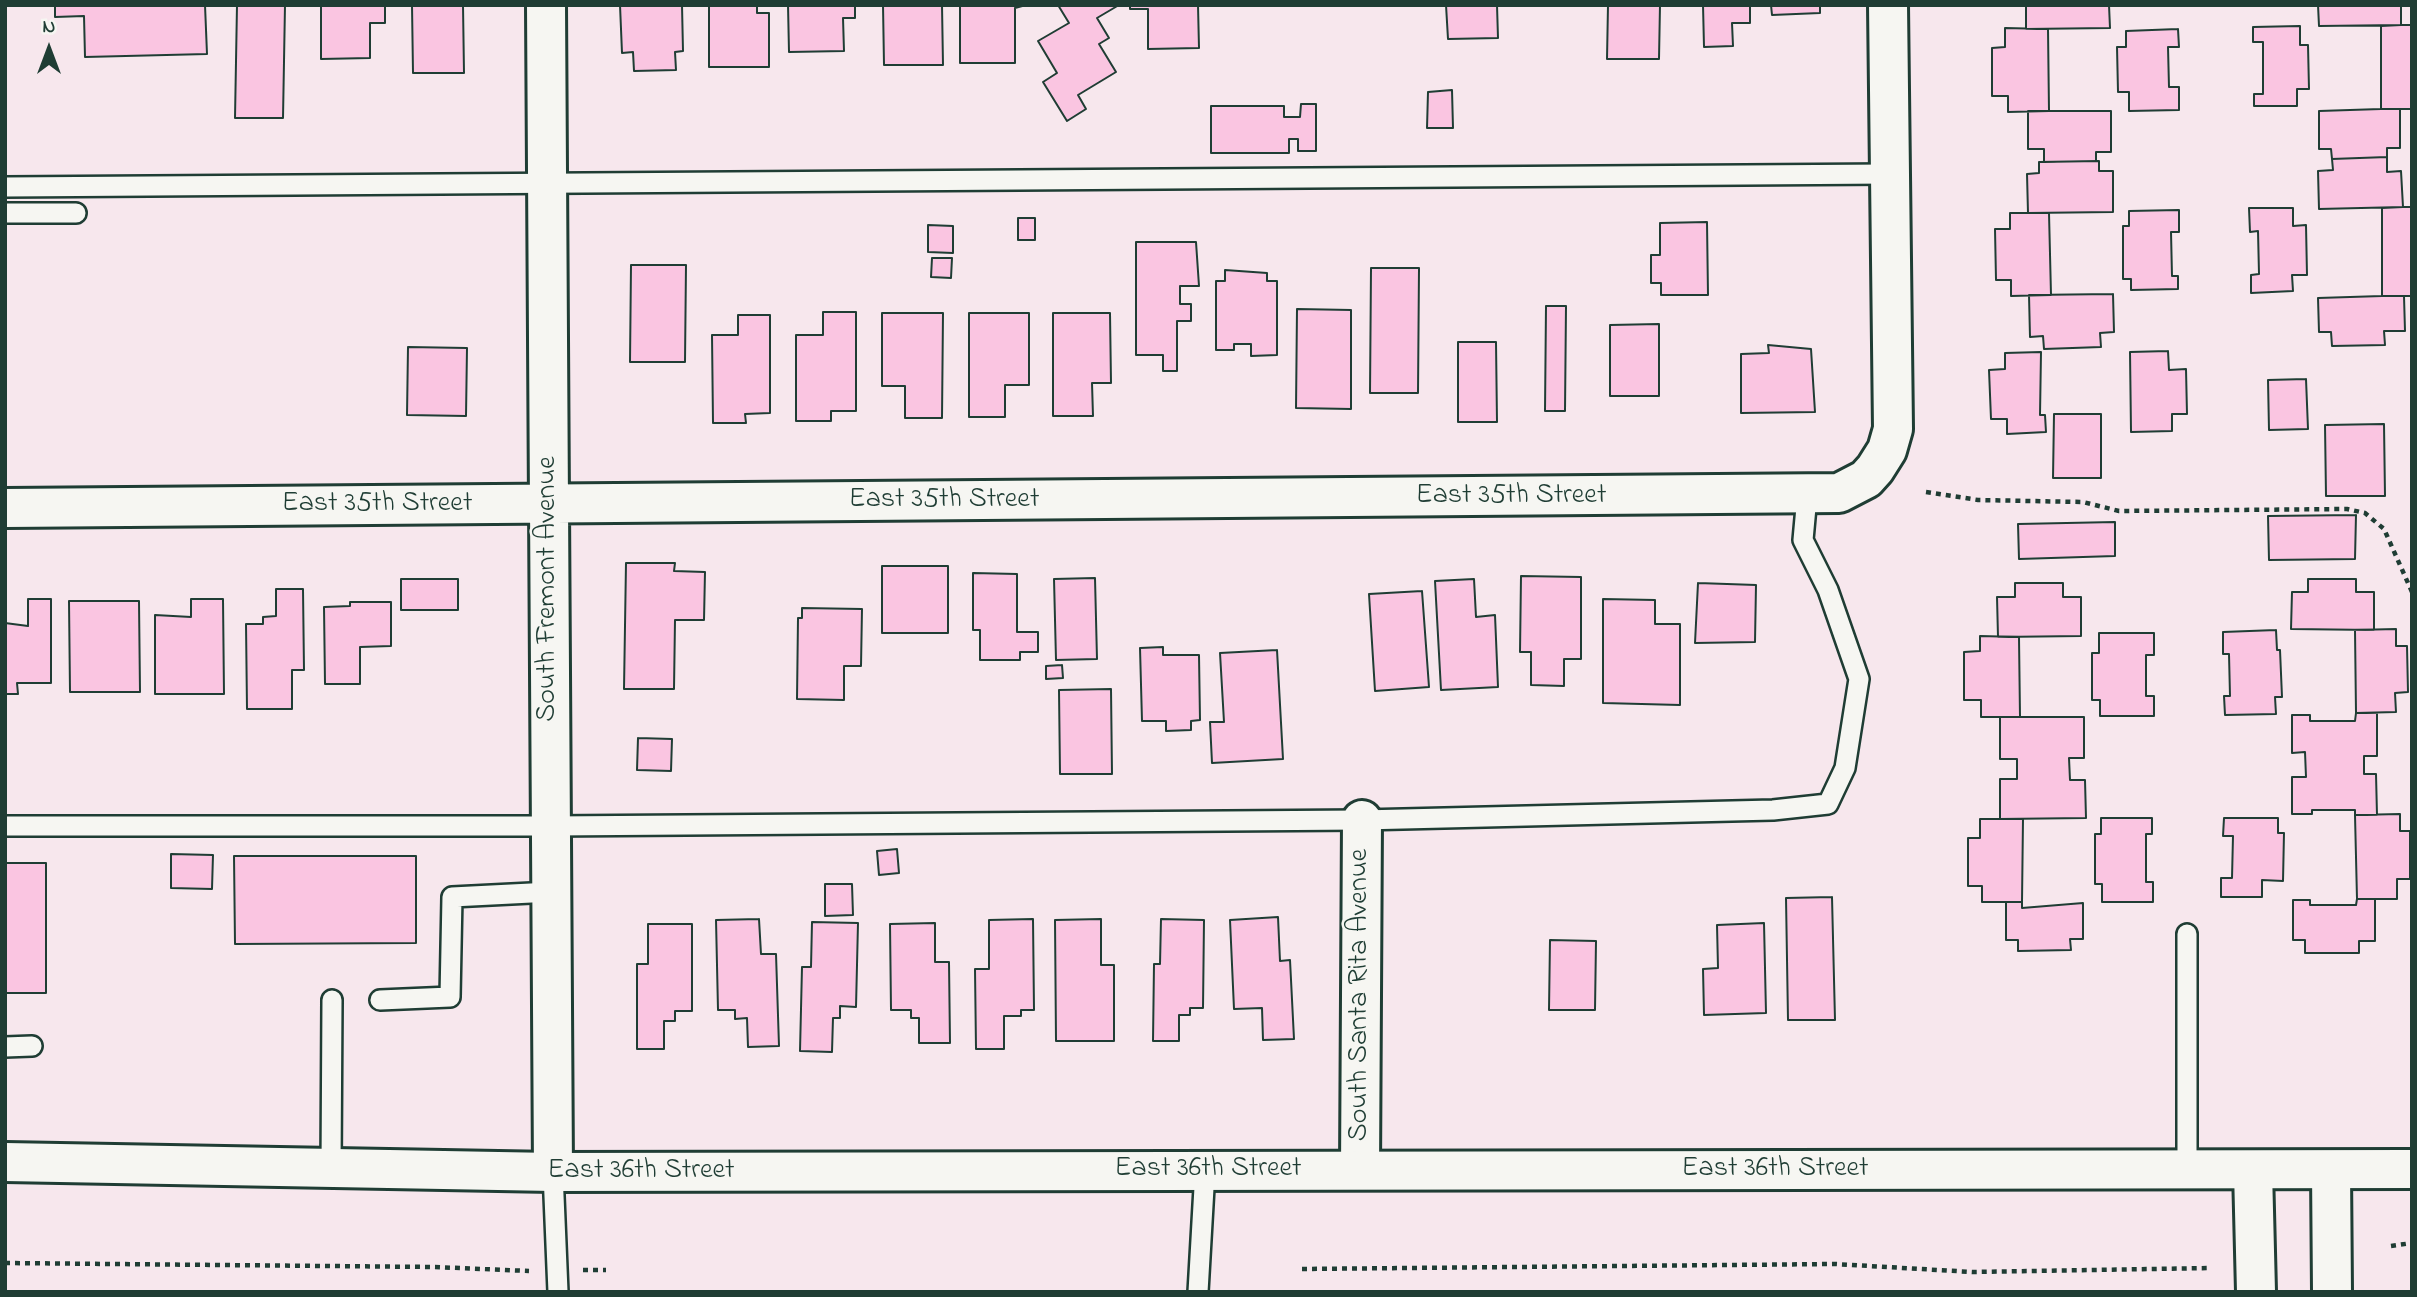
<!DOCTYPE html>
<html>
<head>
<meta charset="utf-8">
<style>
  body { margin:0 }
  #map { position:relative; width:2417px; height:1297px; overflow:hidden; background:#f7e7ed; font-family:"Indie Flower",sans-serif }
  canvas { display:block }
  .frame { position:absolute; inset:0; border:7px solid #1f3d34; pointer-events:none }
  .north { position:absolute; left:14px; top:14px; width:70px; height:70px; -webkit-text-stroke:5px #f6f6f2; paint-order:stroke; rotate:0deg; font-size:19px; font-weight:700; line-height:28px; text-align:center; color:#1f3d34 }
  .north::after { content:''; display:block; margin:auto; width:24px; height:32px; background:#1f3d34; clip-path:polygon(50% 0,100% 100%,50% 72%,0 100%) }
</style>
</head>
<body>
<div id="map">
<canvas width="2417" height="1297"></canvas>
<div class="frame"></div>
<div class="north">N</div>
</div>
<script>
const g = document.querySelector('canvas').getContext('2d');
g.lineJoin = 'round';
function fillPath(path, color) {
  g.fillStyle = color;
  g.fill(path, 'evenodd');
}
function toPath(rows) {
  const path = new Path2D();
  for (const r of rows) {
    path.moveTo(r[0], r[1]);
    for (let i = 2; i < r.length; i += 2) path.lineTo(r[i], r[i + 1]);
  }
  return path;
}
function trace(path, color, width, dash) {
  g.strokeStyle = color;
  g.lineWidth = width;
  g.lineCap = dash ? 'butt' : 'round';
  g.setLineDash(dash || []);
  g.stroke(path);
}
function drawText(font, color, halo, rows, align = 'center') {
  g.font = font + ' "Indie Flower",sans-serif';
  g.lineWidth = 5;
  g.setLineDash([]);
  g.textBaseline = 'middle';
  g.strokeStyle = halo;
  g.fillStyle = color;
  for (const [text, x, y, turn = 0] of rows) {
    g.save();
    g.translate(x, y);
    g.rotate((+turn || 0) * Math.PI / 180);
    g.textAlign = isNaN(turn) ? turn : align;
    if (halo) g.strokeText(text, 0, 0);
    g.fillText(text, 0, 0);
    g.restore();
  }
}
const building = toPath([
  [55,5,205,5,207,54,85,57,84,16,55,17,55,5],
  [237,5,285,5,283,118,235,118,237,5],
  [321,5,385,5,385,23,370,23,370,58,321,59,321,5],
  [412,5,463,5,464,73,413,73,412,5],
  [620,5,682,5,683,51,675,52,676,70,634,71,633,52,622,53,620,5],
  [709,5,757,5,757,13,769,13,769,67,709,67,709,5],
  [788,5,855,5,855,18,843,18,844,51,789,52,788,5],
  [883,5,942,5,943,65,884,65,883,5],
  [960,5,1026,5,1015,8,1015,63,960,63,960,5],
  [1058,5,1119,5,1097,18,1109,38,1099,44,1116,72,1078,95,1086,109,1067,121,1043,82,1057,73,1038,41,1069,23,1058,5],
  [1130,5,1198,5,1199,48,1148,49,1148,9,1130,9,1130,5],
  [1446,5,1497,5,1498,38,1448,39,1446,5],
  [1608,5,1660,5,1659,59,1607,59,1608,5],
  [1703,5,1750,5,1750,23,1732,23,1733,46,1704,47,1703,5],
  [1771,5,1820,5,1820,13,1772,15,1771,5],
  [2026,5,2109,5,2110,28,2026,29,2026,5],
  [2318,5,2401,5,2401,25,2319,26,2318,5],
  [2401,25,2412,25,2412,109,2381,109,2381,26,2401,25],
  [2300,26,2300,45,2308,45,2309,89,2297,89,2297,106,2254,106,2254,94,2263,94,2263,42,2253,42,2253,27,2300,26],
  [2005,28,2048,29,2049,111,2008,112,2008,96,1992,96,1992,48,2005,47,2005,28],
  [2178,29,2179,47,2168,47,2169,87,2179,87,2179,110,2129,111,2129,92,2118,92,2117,47,2126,47,2126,31,2178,29],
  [1452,90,1453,128,1427,128,1428,92,1452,90],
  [1301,104,1316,104,1316,151,1298,151,1298,139,1289,139,1289,153,1211,153,1211,106,1284,106,1284,117,1300,117,1301,104],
  [2381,109,2400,109,2400,148,2387,148,2387,157,2332,159,2331,149,2319,149,2319,111,2381,109],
  [2028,111,2111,111,2111,152,2096,152,2096,161,2044,162,2044,149,2028,149,2028,111],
  [2387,157,2387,172,2401,171,2403,207,2319,209,2318,171,2333,170,2332,159,2387,157],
  [2099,161,2099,171,2113,171,2113,212,2028,213,2027,174,2039,173,2039,162,2099,161],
  [2403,207,2412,207,2412,296,2382,296,2382,208,2403,207],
  [2249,208,2293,208,2293,226,2306,225,2307,275,2292,275,2293,291,2251,293,2251,275,2259,274,2258,231,2250,232,2249,208],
  [2179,210,2179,232,2171,232,2172,276,2178,276,2178,289,2131,290,2131,279,2123,279,2123,226,2129,226,2129,211,2179,210],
  [2010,213,2049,213,2051,295,2011,296,2011,280,1996,280,1995,229,2010,229,2010,213],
  [1018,218,1035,218,1035,240,1018,240,1018,218],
  [1707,222,1708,295,1661,295,1661,283,1651,283,1651,255,1660,255,1660,223,1707,222],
  [928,225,953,226,953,253,928,252,928,225],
  [1136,242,1196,242,1199,286,1180,286,1180,304,1191,304,1191,321,1177,321,1177,371,1163,371,1163,355,1136,355,1136,242],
  [932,258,952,258,951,278,931,277,932,258],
  [631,265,686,265,685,362,630,362,631,265],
  [1371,268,1419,268,1418,393,1370,393,1371,268],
  [1225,270,1267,273,1267,281,1277,281,1277,355,1251,356,1251,344,1234,344,1234,350,1216,350,1216,281,1225,281,1225,270],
  [2113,294,2114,332,2100,333,2101,347,2044,349,2043,336,2030,337,2029,295,2113,294],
  [2382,296,2404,296,2405,331,2384,331,2385,345,2332,346,2331,332,2319,332,2318,298,2382,296],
  [1546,306,1566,306,1565,411,1545,411,1546,306],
  [1297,309,1351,310,1351,409,1296,408,1297,309],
  [823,312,856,312,856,411,831,411,831,421,796,421,796,335,823,335,823,312],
  [882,313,943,313,942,418,905,418,905,386,882,386,882,313],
  [969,313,1029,313,1029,385,1005,385,1005,417,969,417,969,313],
  [1053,313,1110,313,1111,383,1092,383,1093,416,1053,416,1053,313],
  [738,315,770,315,770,413,745,414,746,423,713,423,712,335,738,335,738,315],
  [1659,324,1659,396,1610,396,1610,325,1659,324],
  [1458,342,1496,342,1497,422,1458,422,1458,342],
  [1768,345,1811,349,1815,412,1741,413,1741,354,1769,353,1768,345],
  [408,347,467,348,466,416,407,415,408,347],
  [2168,351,2169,370,2186,369,2187,414,2172,414,2172,431,2131,432,2130,352,2168,351],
  [2041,352,2040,415,2045,415,2046,432,2007,434,2007,419,1991,419,1989,370,2005,369,2005,353,2041,352],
  [2306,379,2308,429,2269,430,2268,380,2306,379],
  [2054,414,2101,414,2101,478,2053,478,2054,414],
  [2384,424,2385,496,2326,496,2325,425,2384,424],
  [2356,515,2355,559,2269,560,2268,516,2356,515],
  [2115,522,2115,556,2019,559,2018,524,2115,522],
  [626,563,675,563,674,571,705,572,704,620,675,620,674,689,624,689,626,563],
  [882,566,948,566,948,633,882,633,882,566],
  [973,573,1017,574,1017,632,1038,632,1038,652,1020,652,1020,660,980,660,980,630,973,630,973,573],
  [1521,576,1581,577,1581,659,1564,659,1564,686,1531,685,1531,652,1520,652,1521,576],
  [1095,578,1097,659,1056,660,1054,579,1095,578],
  [401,579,458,579,458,610,401,610,401,579],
  [1474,579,1476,617,1495,615,1498,687,1441,690,1435,581,1474,579],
  [2308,579,2356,579,2356,592,2374,592,2374,630,2291,629,2292,592,2308,592,2308,579],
  [1698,583,1756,585,1755,642,1695,643,1698,583],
  [2015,583,2063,583,2063,597,2081,597,2081,636,1998,637,1997,597,2015,597,2015,583],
  [276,589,303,589,304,670,292,670,292,709,247,709,246,624,263,624,263,617,276,616,276,589],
  [1422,591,1429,687,1375,691,1369,594,1422,591],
  [28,599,51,599,51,683,17,683,18,694,5,694,5,623,28,626,28,599],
  [191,599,223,599,224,694,155,694,155,615,191,617,191,599],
  [1603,599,1655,600,1655,624,1680,624,1680,705,1603,703,1603,599],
  [69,601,139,601,140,692,70,692,69,601],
  [350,602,391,602,391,646,360,647,360,684,325,684,324,607,350,606,350,602],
  [802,608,862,609,861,666,844,666,844,700,797,699,798,618,802,618,802,608],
  [2396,629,2396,646,2407,646,2408,692,2395,693,2396,712,2356,713,2355,630,2396,629],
  [2276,630,2277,650,2280,650,2282,697,2275,697,2276,714,2225,715,2224,696,2230,696,2229,654,2223,654,2223,632,2276,630],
  [2099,633,2154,633,2154,655,2146,655,2146,696,2154,696,2154,716,2100,716,2100,700,2092,700,2092,653,2099,653,2099,633],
  [1980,636,2019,637,2020,717,1981,717,1981,700,1964,700,1964,652,1980,651,1980,636],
  [1163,647,1163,655,1199,655,1200,720,1191,721,1191,730,1166,731,1166,721,1142,721,1140,648,1163,647],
  [1277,650,1283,759,1212,763,1210,722,1224,722,1220,653,1277,650],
  [1062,665,1063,678,1046,679,1046,666,1062,665],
  [1111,689,1112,774,1060,774,1059,690,1111,689],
  [2356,713,2377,713,2377,756,2364,756,2364,774,2376,774,2377,815,2355,815,2355,810,2312,810,2312,814,2292,814,2292,777,2306,777,2305,752,2292,753,2292,715,2310,715,2310,721,2355,721,2356,713],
  [2000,717,2084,717,2084,758,2069,758,2070,780,2085,780,2086,818,2000,819,2000,779,2017,779,2017,759,2000,759,2000,717],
  [638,738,672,739,671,771,637,770,638,738],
  [2400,814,2400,831,2410,831,2410,879,2397,879,2397,899,2357,899,2355,815,2400,814],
  [2101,818,2152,818,2152,834,2146,834,2146,882,2153,882,2153,902,2102,902,2102,884,2095,884,2095,834,2101,834,2101,818],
  [2224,818,2278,818,2278,833,2284,833,2283,881,2262,880,2262,897,2221,897,2221,878,2232,878,2233,836,2223,836,2224,818],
  [1980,819,2023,819,2022,902,1982,902,1982,886,1968,886,1968,838,1980,838,1980,819],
  [897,849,899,873,879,875,877,851,897,849],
  [171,854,213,855,212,889,171,888,171,854],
  [234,856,416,856,416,943,235,944,234,856],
  [5,863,46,863,46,993,5,993,5,863],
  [825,884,852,884,853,915,825,916,825,884],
  [1832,897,1835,1020,1788,1020,1786,898,1832,897],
  [2357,899,2375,899,2375,941,2359,941,2359,953,2305,953,2305,940,2293,940,2293,900,2310,900,2310,905,2356,905,2357,899],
  [2006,902,2022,902,2022,908,2083,903,2083,939,2070,939,2071,950,2018,951,2018,940,2006,940,2006,902],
  [1278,917,1280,961,1290,960,1294,1039,1263,1040,1262,1008,1234,1009,1230,920,1278,917],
  [759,919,761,954,776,954,779,1046,748,1047,747,1018,735,1019,735,1010,718,1010,716,920,759,919],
  [1033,919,1034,1010,1021,1010,1021,1016,1004,1016,1004,1049,976,1049,975,969,989,969,989,920,1033,919],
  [1101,919,1101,965,1114,965,1114,1041,1056,1041,1055,920,1101,919],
  [1161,919,1204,920,1203,1008,1190,1008,1190,1015,1179,1015,1179,1041,1153,1041,1154,964,1160,964,1161,919],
  [812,922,858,923,856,1007,840,1006,840,1018,833,1018,832,1052,800,1051,802,967,811,967,812,922],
  [935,923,935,962,949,962,950,1043,919,1043,919,1018,911,1018,911,1010,891,1010,890,924,935,923],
  [1764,923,1766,1013,1704,1015,1703,969,1718,968,1717,925,1764,923],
  [648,924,692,924,692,1011,675,1011,675,1021,664,1021,664,1049,637,1049,637,964,648,964,648,924],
  [1550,940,1596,941,1595,1010,1549,1010,1550,940]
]);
const path = toPath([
  [1926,492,1978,500,2083,502,2119,511,2347,509,2365,513,2384,529,2412,592],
  [2391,1246,2412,1243],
  [5,1263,435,1267,529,1271],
  [1302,1269,1835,1264,1972,1272,2211,1268],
  [583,1270,606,1270]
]);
const service = toPath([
  [5,187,1889,174],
  [5,213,76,213],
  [5,826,551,826,1362,820,1773,810,1828,804,1845,768,1859,679,1828,590,1803,540,1807,496],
  [2187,934,2187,1170],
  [380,1000,450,997,452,897,551,892],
  [5,1047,32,1046],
  [331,1169,332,1000],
  [553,1172,558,1292],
  [1198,1292,1205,1170]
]);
const minor = toPath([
  [546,5,553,1172],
  [5,508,1839,493,1866,479,1875,469,1887,450,1893,429,1888,5],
  [1360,1170,1362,820],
  [2253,1170,2256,1292],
  [2331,1170,2332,1292]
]);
const secondary = toPath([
  [5,1162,553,1172,2412,1169]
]);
const streetNames = [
  ["East 35th Street",1511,497],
  ["East 35th Street",944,501],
  ["East 35th Street",377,505],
  ["South Fremont Avenue",549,589,-90],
  ["South Santa Rita Avenue",1361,995,-90],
  ["East 36th Street",1208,1170],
  ["East 36th Street",1775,1170],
  ["East 36th Street",641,1172]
];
fillPath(building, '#fac5e1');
trace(building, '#1f3d34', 2);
trace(service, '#1f3d34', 24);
trace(minor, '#1f3d34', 44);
trace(secondary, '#1f3d34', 44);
trace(path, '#1f3d34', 4.5, [5, 5]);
trace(service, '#f6f6f2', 19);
trace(minor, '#f6f6f2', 38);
trace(secondary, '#f6f6f2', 38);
drawText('28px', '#1f3d34', '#f6f6f2', streetNames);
</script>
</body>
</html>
